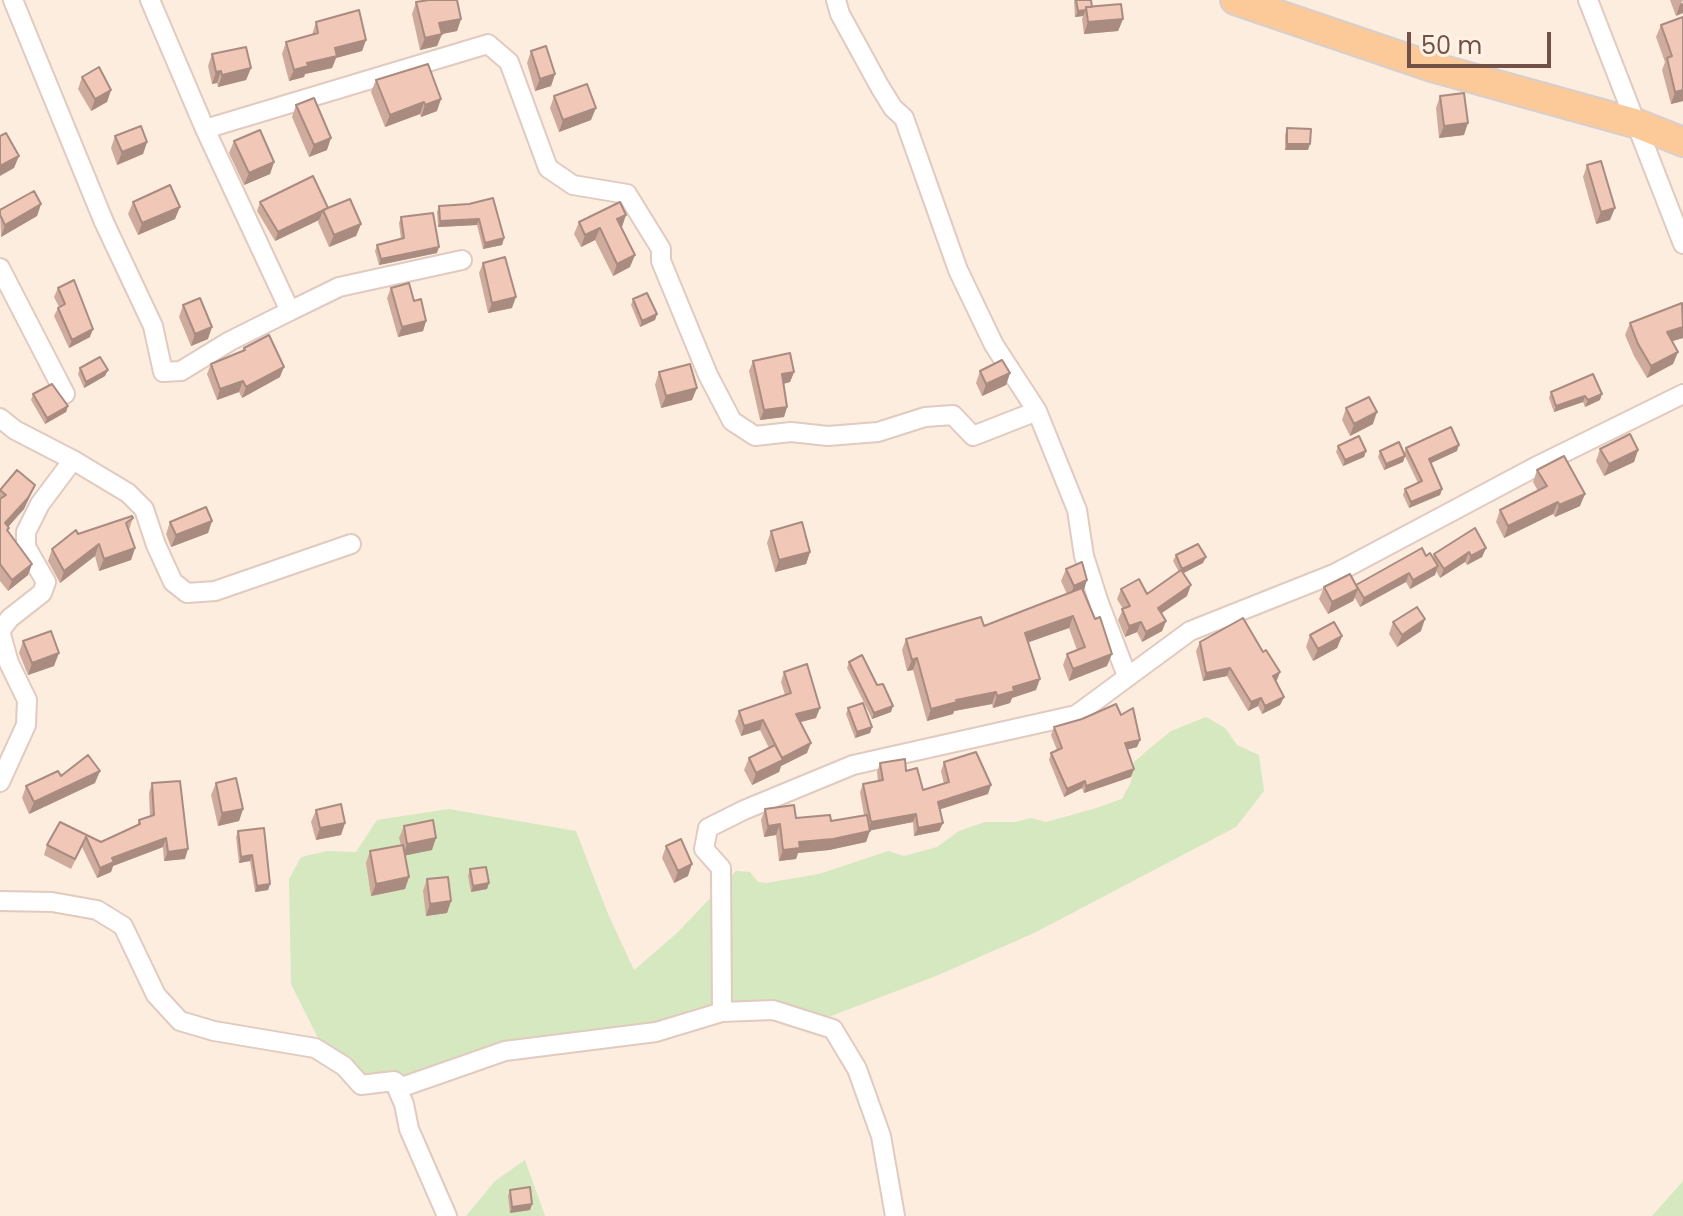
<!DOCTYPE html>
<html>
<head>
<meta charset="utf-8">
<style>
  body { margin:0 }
  #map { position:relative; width:1683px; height:1216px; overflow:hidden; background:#fceddf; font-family:Poppins,sans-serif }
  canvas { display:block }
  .scale { position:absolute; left:1407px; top:32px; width:144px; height:36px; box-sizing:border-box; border:4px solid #725148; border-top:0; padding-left:10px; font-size:24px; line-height:28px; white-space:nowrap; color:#725148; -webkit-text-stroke:6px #fff2e5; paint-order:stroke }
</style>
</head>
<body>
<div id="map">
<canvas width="1683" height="1216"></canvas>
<div class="scale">50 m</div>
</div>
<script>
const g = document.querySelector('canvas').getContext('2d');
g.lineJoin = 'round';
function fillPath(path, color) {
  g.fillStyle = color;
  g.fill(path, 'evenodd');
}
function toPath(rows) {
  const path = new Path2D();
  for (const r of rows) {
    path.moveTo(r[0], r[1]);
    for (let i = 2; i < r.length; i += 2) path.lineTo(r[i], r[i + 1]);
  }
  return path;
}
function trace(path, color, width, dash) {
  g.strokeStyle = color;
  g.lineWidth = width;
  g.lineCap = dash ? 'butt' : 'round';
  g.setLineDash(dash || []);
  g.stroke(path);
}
const green = toPath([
  [1206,717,1225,728,1237,745,1259,755,1264,791,1236,827,1034,933,936,976,831,1016,727,1007,628,1027,403,1084,364,1080,351,1062,318,1038,291,984,289,879,301,857,327,851,356,852,377,820,449,809,576,831,608,914,634,970,677,933,736,871,750,872,758,882,766,883,819,874,888,851,904,856,937,847,959,831,985,822,1015,822,1031,818,1046,822,1093,809,1122,799,1131,782,1134,762,1149,749,1171,731],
  [525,1160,545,1216,466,1216,495,1181],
  [1683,1181,1683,1216,1652,1216]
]);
const street = toPath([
  [13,0,104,222,153,326,163,372,181,371,230,341,290,311],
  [150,0,205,129,290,311,339,287,462,260],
  [836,0,840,14,880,87,893,108,904,118,958,270,994,345,1037,411,1077,510,1084,556,1099,603,1127,676],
  [1588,0,1683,244],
  [205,129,488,44,509,62,548,168,573,185,627,194,661,249,661,261,708,375,732,421,755,436,791,432,828,436,878,432,925,417,953,415,973,436,1037,411],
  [0,268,65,394],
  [0,418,15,430,73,460,128,493,144,509,156,545,173,582,187,593,215,591,351,544],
  [0,782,26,725,27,700,9,663,0,631,10,618,42,593,46,582,26,547,26,532,40,504,73,460],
  [0,901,52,902,97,910,123,926,156,995,180,1021,214,1031,315,1048,344,1066,361,1085,394,1081,402,1087,505,1051,656,1032,722,1012,773,1010,833,1029,857,1069,881,1136,895,1216],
  [722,1012,721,868,704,849,708,828,744,810,853,765,1076,715,1190,631,1336,573,1539,465,1683,394],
  [394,1081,404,1104,409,1129,447,1216]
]);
const primary = toPath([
  [1235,0,1432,67,1638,124,1683,142]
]);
const wall = toPath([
  [1074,0,1091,0,1092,7,1123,19,1118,31,1084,34,1082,19,1083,16,1075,17],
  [1670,0,1683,0,1676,16],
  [416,2,461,19,457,31,442,34,437,46,420,50,412,14],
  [1683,17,1683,101,1671,104,1662,70,1665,62,1656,37,1661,25],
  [316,22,366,40,362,51,336,58,332,68,305,74,304,77,289,81,282,54,286,42,312,35],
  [531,51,555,74,551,86,535,91,527,63],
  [212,54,251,68,246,80,218,87,217,83,212,84,208,66],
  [428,64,437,111,421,117,420,114,385,127,371,92,376,80],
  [82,77,111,90,107,102,91,111,78,89],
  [554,96,591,120,559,132,550,108],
  [1440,96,1464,135,1439,138,1436,108],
  [296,105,327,150,309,157,292,117],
  [1287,128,1308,150,1285,150,1285,135],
  [115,136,147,142,143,154,117,165,111,148],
  [234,141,274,162,270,174,244,185,229,153],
  [1587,165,1610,220,1596,224,1583,177],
  [133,202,175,219,138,235,128,214],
  [260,202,328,208,361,224,356,236,329,247,318,222,319,220,275,241,257,211],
  [41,204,37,216,1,237,0,210],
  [469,204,504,238,502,245,483,249,477,225,438,227,437,212,439,206],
  [401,217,437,253,379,265,375,251,377,245,401,239,399,223],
  [579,222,622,227,630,267,613,276,595,240,581,247,574,234],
  [483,263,512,308,488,313,479,273],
  [58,288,90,337,69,348,54,316,58,308,59,307,54,297],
  [391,288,414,301,426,321,423,331,398,337,387,298],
  [633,299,657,314,655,320,640,327,631,305],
  [183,305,208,339,191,346,179,317],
  [1683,307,1683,338,1672,341,1678,352,1673,364,1647,378,1634,356,1625,335,1630,323],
  [244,348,280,377,242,398,239,392,217,400,207,374,211,364,242,351],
  [753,361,794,372,790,382,784,384,787,407,784,417,760,420,749,371],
  [80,368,105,376,84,388,78,374],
  [980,371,1010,373,1006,385,982,396,976,383],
  [659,372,692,400,661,408,655,385],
  [1593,374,1600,400,1585,407,1583,402,1554,412,1549,398,1551,392],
  [33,394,68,406,66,412,45,424,31,400],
  [1346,408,1373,424,1350,436,1342,420],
  [1338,446,1366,451,1364,457,1343,466,1336,452],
  [1406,448,1457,451,1431,463,1442,489,1440,495,1409,508,1403,495,1405,489,1418,483,1405,456,1403,462,1384,470,1378,457,1380,451,1404,453],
  [1600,449,1638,450,1634,462,1604,476,1596,461],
  [1537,470,1580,506,1555,517,1553,514,1504,538,1496,522,1500,510,1538,491,1533,482],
  [35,485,24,509,8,527,8,531,32,564,28,575,8,591,0,581,0,490],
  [133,518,129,530,135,548,131,560,99,571,95,556,60,583,48,561,52,549,78,534],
  [212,521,208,533,171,547,166,534,170,522],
  [771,531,810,552,806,564,775,572,767,543],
  [1486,548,1482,557,1467,565,1465,562,1440,578,1436,571,1435,575,1410,589,1406,582,1360,607,1355,598,1353,601,1328,614,1319,599,1324,587,1356,585,1433,557,1434,554],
  [1176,555,1203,563,1183,573,1187,596,1162,613,1166,621,1162,631,1142,642,1137,632,1125,637,1118,620,1123,609,1117,599,1121,589,1147,594,1179,572,1173,561],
  [1066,569,1083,592,1107,666,1069,681,1063,665,1067,654,1077,650,1069,628,1028,642,1036,690,1012,698,1010,703,993,708,992,704,954,711,953,714,927,721,913,670,907,671,902,650,906,639,984,626,1067,594,1061,581],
  [1393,622,1421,631,1397,647,1389,634],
  [1310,635,1342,636,1337,648,1313,661,1306,647],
  [23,641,54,666,28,675,19,653],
  [1200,642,1263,652,1280,672,1276,681,1284,697,1280,705,1262,714,1258,706,1248,711,1227,676,1203,681,1196,651],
  [849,662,891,712,872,719,847,668],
  [784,672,816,718,800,722,807,753,781,766,779,772,752,785,744,770,749,758,769,748,760,730,741,736,735,721,739,711,785,695,781,682],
  [848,708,872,727,870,733,855,738,846,714],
  [1121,715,1140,740,1137,747,1127,749,1131,777,1084,793,1082,788,1064,797,1049,760,1051,753,1057,750,1051,735,1054,727],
  [944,762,988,794,939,809,943,823,939,831,914,836,913,822,870,830,866,842,829,850,798,853,796,859,779,861,776,835,764,837,761,820,765,809,796,818,831,821,864,815,860,792,863,784,878,781,877,772,880,763,906,771,923,790,944,784,941,771],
  [61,776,95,783,29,814,22,798,26,786],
  [152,783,185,859,164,861,163,847,113,866,111,872,97,878,82,847,71,869,44,855,47,845,60,822,101,842,137,826,139,820,150,817,149,793],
  [216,783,243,809,239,821,218,826,211,795],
  [316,810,345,823,341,835,316,840,311,822],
  [404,826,432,850,405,855,409,877,405,889,371,896,366,863,370,851,401,845,399,838],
  [238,831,270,884,268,890,255,892,250,861,239,863,236,837],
  [666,846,688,876,674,883,662,858],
  [470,869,489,883,487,889,471,892,468,876],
  [427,879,451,901,447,913,426,916,423,891],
  [510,1190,532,1204,530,1210,510,1213,508,1196]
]);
const shadedWall = toPath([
  [1683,3,1683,13,1676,16,1680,4],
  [1086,10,1083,16,1075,17,1078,11],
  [461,19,457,31,442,34,437,46,420,50,425,38,439,23],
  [1123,19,1118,31,1084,34,1088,22],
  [366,40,362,51,336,58,332,68,305,74,304,77,289,81,294,70,335,48],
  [251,68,246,80,218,87,222,75],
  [221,71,217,83,212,84,216,72],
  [555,74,551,86,535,91,540,79],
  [111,90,107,102,91,111,95,99],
  [1683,90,1683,101,1671,104,1675,92],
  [441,99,437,111,421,117,425,105],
  [424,102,420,114,385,127,390,115],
  [596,108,591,120,559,132,563,120],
  [1468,123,1464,135,1439,138,1444,126],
  [331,138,327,150,309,157,314,145],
  [147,142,143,154,117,165,122,152],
  [1287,144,1310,144,1308,150,1285,150],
  [19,156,14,168,0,176,0,166],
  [274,162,270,174,244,185,249,173],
  [41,204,37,216,1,237,5,225],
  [180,207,175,219,138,235,142,223],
  [1615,208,1610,220,1596,224,1601,212],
  [323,211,319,220,275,241,278,232],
  [626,215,622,227,613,231,617,219],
  [479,219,477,225,438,227,440,221],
  [361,224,356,236,329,247,334,235],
  [600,228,595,240,581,247,585,235],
  [504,238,502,245,483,249,485,243],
  [439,247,437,253,379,265,381,259],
  [635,255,630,267,613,276,617,264],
  [516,297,512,308,488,313,492,303],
  [657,314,655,320,640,327,642,321],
  [426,321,423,331,398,337,402,327],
  [212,327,208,339,191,346,195,334],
  [1683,327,1683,338,1663,344,1667,332],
  [93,329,90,337,69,348,72,340],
  [1678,352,1673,364,1647,378,1651,366],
  [284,367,280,377,242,398,246,387],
  [108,370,105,376,84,388,86,382],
  [794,372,790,382,778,385,782,374],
  [1010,373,1006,385,982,396,986,384],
  [243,381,239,392,217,400,220,389],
  [697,388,692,400,661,408,666,396],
  [1602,394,1600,400,1585,407,1588,400],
  [1585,396,1583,402,1554,412,1556,406],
  [68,406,66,412,45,424,47,418],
  [787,407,784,417,760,420,764,410],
  [1377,412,1373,424,1350,436,1354,424],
  [1459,445,1457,451,1427,465,1429,459],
  [1638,450,1634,462,1604,476,1609,464],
  [1366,451,1364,457,1343,466,1345,460],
  [1405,456,1403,462,1384,470,1386,464],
  [35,485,24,509,1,535,5,523],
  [1442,489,1440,495,1409,508,1411,502],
  [1585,494,1580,506,1555,517,1559,505],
  [1558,502,1553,514,1504,538,1508,526],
  [212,521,208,533,171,547,176,535],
  [99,544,95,556,60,583,64,571],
  [135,548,131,560,99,571,104,559],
  [1486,548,1482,557,1467,565,1471,556],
  [810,552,806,564,775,572,779,560],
  [1469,552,1465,562,1440,578,1444,569],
  [1206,557,1203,563,1180,575,1182,569],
  [32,564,28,575,8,591,12,580],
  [1438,566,1435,575,1410,589,1413,580],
  [1409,573,1406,582,1360,607,1364,598],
  [1087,580,1083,593,1069,598,1074,586],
  [1191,585,1187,596,1154,618,1158,608],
  [1358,589,1353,601,1328,614,1332,602],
  [1073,616,1069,628,1021,645,1025,633],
  [1425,619,1421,631,1397,647,1402,635],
  [1166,621,1162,631,1142,642,1146,632],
  [1141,622,1137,632,1125,637,1129,626],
  [1342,636,1337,648,1313,661,1318,649],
  [59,653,54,666,28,675,32,663],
  [1112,654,1107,666,1069,681,1073,669],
  [917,658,913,670,907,671,912,660],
  [1230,668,1227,676,1203,681,1206,673],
  [1280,672,1277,680,1270,685,1273,676],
  [1040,679,1036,690,1012,698,1010,703,993,708,997,696,1013,687],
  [996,692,992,704,954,711,953,714,927,721,931,709,956,700],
  [1284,697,1280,705,1262,714,1265,706],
  [1261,698,1258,706,1248,711,1251,702],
  [893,706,891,712,872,719,874,713],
  [820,708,816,718,793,724,796,714],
  [763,720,760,730,741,736,744,726],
  [872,727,870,733,855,738,857,732],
  [1140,740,1137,747,1123,751,1125,743],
  [811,743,807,753,781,766,779,772,752,785,756,773,782,758],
  [1134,769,1131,777,1084,793,1086,786],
  [100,771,95,783,29,814,34,802],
  [1085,781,1082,788,1064,797,1067,789],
  [991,785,988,794,935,811,938,802],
  [243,809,239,821,218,826,222,813],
  [916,814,913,822,868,831,871,822],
  [345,823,341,835,316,840,320,828],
  [943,823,939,831,914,836,918,828],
  [780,824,776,835,764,837,768,826],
  [870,831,866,842,829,850,798,853,796,859,779,861,783,850,799,842],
  [166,838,163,847,113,866,111,872,97,878,100,868,112,858],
  [436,838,432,850,403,856,407,844],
  [188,849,185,859,164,861,168,852],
  [252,855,250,861,239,863,241,857],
  [692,864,688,876,674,883,678,871],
  [409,877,405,889,371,896,376,884],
  [489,883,487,889,471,892,473,886],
  [270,884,268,890,255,892,257,886],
  [451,901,447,913,426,916,430,904],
  [532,1204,530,1210,510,1213,512,1207]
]);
const building = toPath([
  [429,0,457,0,461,19,439,23,442,34,425,38,416,2,429,0],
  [1076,0,1091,0,1092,7,1086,7,1086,10,1078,11,1076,0],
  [1121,4,1123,19,1088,22,1086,7,1121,4],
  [359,10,366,40,335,48,337,56,307,63,308,66,294,70,286,42,318,33,316,22,359,10],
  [1683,17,1683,90,1675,92,1667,58,1672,56,1661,25,1683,17],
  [546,46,555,74,540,79,531,51,546,46],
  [246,47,251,68,222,75,221,71,216,72,212,54,246,47],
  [428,64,441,99,425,105,424,102,390,115,376,80,428,64],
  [99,67,111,90,95,99,82,77,99,67],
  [587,84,596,108,563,120,554,96,587,84],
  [1464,93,1468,123,1444,126,1440,96,1464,93],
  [314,98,331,138,314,145,296,105,314,98],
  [141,126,147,142,122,152,115,136,141,126],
  [1287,128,1311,129,1310,144,1287,144,1287,128],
  [260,130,274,162,249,173,234,141,260,130],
  [6,133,19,156,0,166,0,136,6,133],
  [1601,161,1615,208,1601,212,1587,165,1601,161],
  [313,176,328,208,278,232,260,202,313,176],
  [170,185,180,207,142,223,133,202,170,185],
  [34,191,41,204,5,225,0,215,0,210,34,191],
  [493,198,504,238,485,243,479,219,440,221,439,206,469,204,493,198],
  [350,199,361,224,334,235,323,210,350,199],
  [620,202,626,215,617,219,635,255,617,264,600,228,585,235,579,222,620,202],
  [433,213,439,247,381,259,377,245,404,238,401,217,433,213],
  [505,257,516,297,492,303,483,263,505,257],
  [74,280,93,329,72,340,58,308,65,304,58,288,74,280],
  [409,283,414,301,421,299,426,321,402,327,391,288,409,283],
  [647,293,657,314,642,321,633,299,647,293],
  [200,298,212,327,195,334,183,305,200,298],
  [1682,303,1683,327,1667,332,1678,352,1651,366,1638,344,1630,323,1682,303],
  [269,335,284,367,246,387,243,381,220,389,211,364,245,350,244,348,269,335],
  [790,353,794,372,782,374,787,407,764,410,753,361,790,353],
  [100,357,108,370,86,382,80,368,100,357],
  [1002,360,1010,373,986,384,980,371,1002,360],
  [690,364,697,388,666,396,659,372,690,364],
  [1593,374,1602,394,1588,400,1585,396,1556,406,1551,392,1593,374],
  [52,384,68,406,47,418,33,394,52,384],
  [1369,397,1377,412,1354,424,1346,408,1369,397],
  [1451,427,1459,445,1429,459,1442,489,1411,502,1405,489,1422,481,1406,448,1451,427],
  [1630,434,1638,450,1609,464,1600,449,1630,434],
  [1359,436,1366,451,1345,460,1338,446,1359,436],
  [1399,442,1405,456,1386,464,1380,451,1399,442],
  [1564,456,1585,494,1559,505,1558,502,1508,526,1500,510,1547,486,1537,470,1564,456],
  [17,470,35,485,28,498,5,523,9,528,7,530,32,564,12,580,0,564,0,499,6,495,0,490,17,470],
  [206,507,212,521,176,535,170,522,206,507],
  [132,516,133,518,126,523,135,548,104,559,99,544,64,571,52,549,76,530,78,534,132,516],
  [802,522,810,552,779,560,771,531,802,522],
  [1475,528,1486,548,1471,556,1469,552,1444,569,1434,554,1475,528],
  [1198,544,1206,557,1182,569,1176,555,1198,544],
  [1422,548,1426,556,1430,553,1438,566,1413,580,1409,573,1364,598,1356,585,1422,548],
  [1082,562,1087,580,1074,586,1066,569,1082,562],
  [1181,570,1191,585,1158,608,1166,621,1146,632,1141,622,1129,626,1122,609,1130,606,1121,589,1139,579,1147,594,1181,570],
  [1350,574,1358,589,1332,602,1324,587,1350,574],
  [1082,588,1095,619,1100,617,1112,654,1073,669,1067,654,1085,647,1073,616,1025,633,1040,679,1013,687,1014,691,997,696,996,692,956,700,957,702,931,709,917,658,912,660,906,639,981,617,984,626,1082,588],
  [1417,607,1425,619,1402,635,1393,622,1417,607],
  [1243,618,1263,652,1266,650,1280,672,1273,676,1284,697,1265,706,1261,698,1251,702,1230,668,1206,673,1200,642,1243,618],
  [1334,622,1342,636,1318,649,1310,635,1334,622],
  [51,631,59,653,32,663,23,641,51,631],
  [862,655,877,685,883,684,893,706,874,713,849,662,862,655],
  [807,664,820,708,796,714,811,743,782,758,763,720,744,726,739,711,791,693,784,672,807,664],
  [863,703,872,727,857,732,848,708,863,703],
  [1116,704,1121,715,1133,708,1140,740,1125,743,1134,769,1086,786,1085,781,1067,789,1051,753,1062,748,1054,727,1082,719,1116,704],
  [775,745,783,760,756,773,749,758,775,745],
  [976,752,991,785,938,802,943,823,918,828,916,814,871,822,863,784,883,780,880,763,905,759,906,771,917,768,923,790,949,782,944,762,976,752],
  [88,755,100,771,34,802,26,786,58,771,61,776,88,755],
  [236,778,243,809,222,813,216,783,236,778],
  [180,781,188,849,168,852,166,838,112,858,114,862,100,868,86,837,75,859,47,845,60,822,101,842,140,824,139,820,154,815,152,783,180,781],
  [341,804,345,823,320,828,316,810,341,804],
  [794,805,796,818,830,815,831,821,867,815,870,831,833,839,799,842,800,848,783,850,780,824,768,826,765,809,794,805],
  [433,820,436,838,407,844,404,826,433,820],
  [264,828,270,884,257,886,252,855,241,857,238,831,264,828],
  [681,839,692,864,678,871,666,846,681,839],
  [403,845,409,877,376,884,370,851,403,845],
  [486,867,489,883,473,886,470,869,486,867],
  [448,877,451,901,430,904,427,879,448,877],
  [530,1187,532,1204,512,1207,510,1190,530,1187]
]);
fillPath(green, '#d5e8bf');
trace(street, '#e1cabf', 22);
trace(primary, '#d8cecc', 32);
trace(street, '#fff', 18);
trace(primary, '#fbca98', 28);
fillPath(wall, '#cfab9d');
fillPath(shadedWall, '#a98b80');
fillPath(building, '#f1c7b7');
trace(building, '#a98b80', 2);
</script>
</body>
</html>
